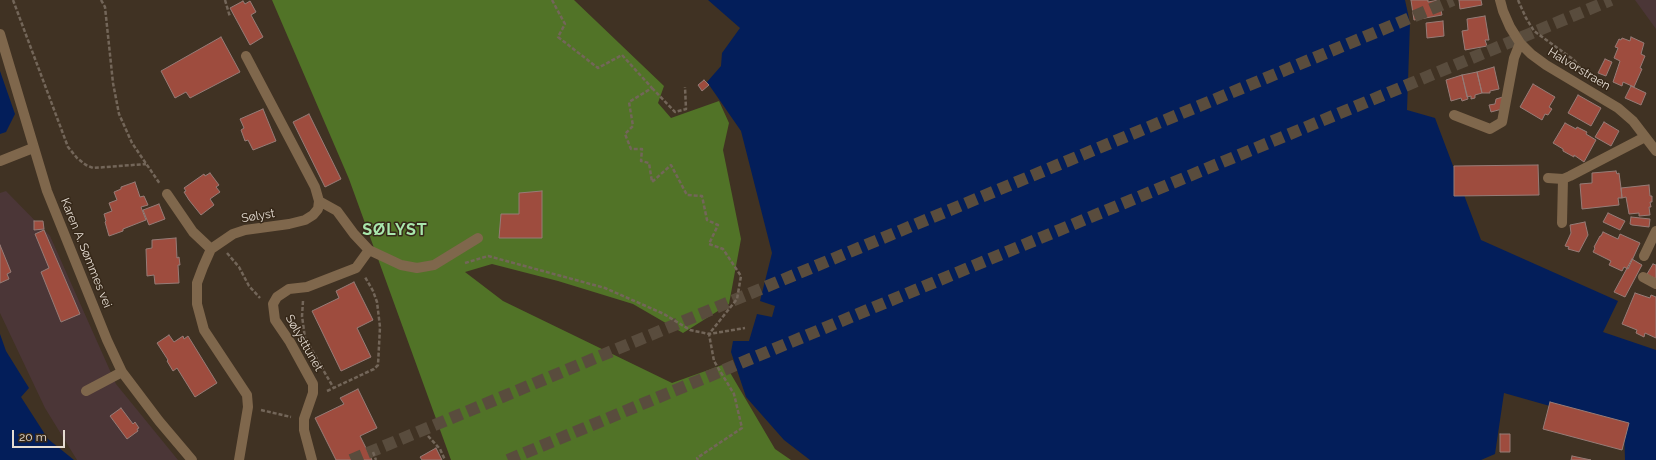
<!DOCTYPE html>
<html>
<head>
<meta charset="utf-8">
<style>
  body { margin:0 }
  #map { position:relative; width:1656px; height:460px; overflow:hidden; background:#403223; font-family:Raleway,sans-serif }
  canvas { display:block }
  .scale { position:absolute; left:12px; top:430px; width:53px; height:18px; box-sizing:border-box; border:2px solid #e5dcd2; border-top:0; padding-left:5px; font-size:12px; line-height:14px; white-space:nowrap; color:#e5dcd2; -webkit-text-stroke:3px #362819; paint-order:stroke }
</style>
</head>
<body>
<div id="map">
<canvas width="1656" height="460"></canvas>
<div class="scale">20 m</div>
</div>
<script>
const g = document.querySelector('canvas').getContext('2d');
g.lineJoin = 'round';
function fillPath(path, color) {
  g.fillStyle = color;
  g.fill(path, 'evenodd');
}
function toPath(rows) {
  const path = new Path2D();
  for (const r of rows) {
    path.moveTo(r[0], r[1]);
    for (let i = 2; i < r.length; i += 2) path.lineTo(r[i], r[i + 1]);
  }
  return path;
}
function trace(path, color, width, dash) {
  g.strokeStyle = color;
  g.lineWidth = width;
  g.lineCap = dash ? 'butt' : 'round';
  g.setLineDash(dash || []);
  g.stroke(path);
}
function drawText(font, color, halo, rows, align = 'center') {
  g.font = font + ' Raleway,sans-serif';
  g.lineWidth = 3;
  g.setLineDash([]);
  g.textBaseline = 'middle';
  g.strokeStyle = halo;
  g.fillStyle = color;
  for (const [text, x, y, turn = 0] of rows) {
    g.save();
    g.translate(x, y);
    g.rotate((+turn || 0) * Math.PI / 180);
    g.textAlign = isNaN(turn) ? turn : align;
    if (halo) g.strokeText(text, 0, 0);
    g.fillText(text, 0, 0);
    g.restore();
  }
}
const commercial = toPath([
  [1635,0,1656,0,1656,29],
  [6,191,50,236,116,384,178,460,77,460,45,408,0,313,0,193]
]);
const forest = toPath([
  [272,0,574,0,664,86,658,103,671,118,719,101,729,123,723,150,741,239,729,304,683,333,633,304,558,281,492,264,465,272,503,301,672,383,725,364,775,449,791,460,451,460,349,179]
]);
const water = toPath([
  [708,0,1405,0,1410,23,1407,110,1435,118,1481,240,1618,301,1603,332,1656,350,1656,460,1625,460,1624,427,1504,393,1495,454,1481,460,810,460,784,440,746,397,731,352,733,341,749,341,757,314,772,317,775,306,760,301,772,253,741,131,707,82,721,66,722,53,740,28],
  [0,71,15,114,6,132,0,134],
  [0,334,6,351,29,388,21,397,48,439,74,460,0,460]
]);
const building = toPath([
  [1411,0,1428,0,1428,2,1439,0,1442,15,1414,20,1411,0],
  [1459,0,1481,0,1482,5,1460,9,1459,0],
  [243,1,245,4,250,1,256,12,251,15,263,37,250,45,230,8,243,1],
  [1485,16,1489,40,1485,40,1487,46,1465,50,1462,31,1468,30,1467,19,1485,16],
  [1443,21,1444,36,1427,38,1426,23,1443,21],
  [221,37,240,72,190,98,186,92,175,98,161,71,221,37],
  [1631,37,1644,43,1641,54,1645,56,1640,68,1642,69,1634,87,1623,82,1622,86,1613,82,1620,61,1614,58,1618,48,1615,47,1619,39,1621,40,1622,38,1630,41,1631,37],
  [1605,59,1612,62,1606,76,1598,73,1605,59],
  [1494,67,1499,89,1490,91,1490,93,1482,93,1477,72,1494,67],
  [1477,72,1482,93,1475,95,1475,98,1471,99,1471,96,1467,97,1462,75,1477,72],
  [1462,75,1468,99,1462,101,1461,98,1451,101,1446,80,1462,75],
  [704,80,709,85,702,91,698,85,704,80],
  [1533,84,1555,97,1549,107,1552,109,1548,115,1545,114,1542,120,1520,107,1533,84],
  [1631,86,1646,93,1641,105,1625,98,1631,86],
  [1578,95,1601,108,1591,126,1568,113,1578,95],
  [1503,97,1502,109,1491,112,1489,105,1495,104,1496,99,1503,97],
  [263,109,276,141,253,150,248,140,245,141,241,130,244,128,240,119,263,109],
  [309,114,341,179,325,187,293,122,309,114],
  [1604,122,1619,131,1611,146,1595,137,1604,122],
  [1565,123,1576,129,1577,127,1587,132,1586,134,1596,140,1584,162,1574,155,1574,157,1563,151,1563,149,1553,143,1565,123],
  [1538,165,1539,195,1454,196,1454,166,1538,165],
  [1616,171,1617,174,1619,173,1621,188,1622,198,1618,198,1619,205,1582,209,1580,184,1592,183,1592,173,1616,171],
  [210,173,219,185,216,187,220,192,210,199,214,205,201,215,189,200,184,192,186,191,184,188,204,174,205,176,210,173],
  [135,182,140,197,144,196,148,205,141,207,146,220,123,229,123,231,109,236,105,222,106,221,104,214,112,211,109,203,117,200,114,192,121,189,121,187,135,182],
  [1649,185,1650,196,1652,196,1652,202,1650,202,1651,207,1649,207,1650,215,1639,216,1639,213,1629,214,1626,197,1622,198,1621,188,1649,185],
  [542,191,542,238,499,238,501,214,519,214,519,193,542,191],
  [159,204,165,219,149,225,143,210,159,204],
  [1608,213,1625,221,1620,230,1603,222,1608,213],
  [1631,217,1650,219,1649,227,1632,225,1630,224,1631,217],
  [34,221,43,221,44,229,34,230,34,221],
  [1585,222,1588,235,1579,252,1568,249,1569,247,1565,246,1571,233,1570,225,1585,222],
  [44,230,80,314,61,322,41,272,49,268,35,234,44,230],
  [1603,232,1618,239,1620,234,1640,243,1628,269,1624,267,1622,271,1609,265,1611,261,1593,252,1595,248,1594,247,1600,236,1601,236,1603,232],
  [176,238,177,258,179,257,180,265,178,265,179,283,155,284,154,275,147,276,146,249,152,248,152,240,176,238],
  [0,245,11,272,7,274,9,279,0,283,0,245],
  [1632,259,1642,265,1625,297,1614,292,1632,259],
  [1653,264,1656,265,1656,279,1647,274,1653,264],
  [354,282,373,320,357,328,371,357,341,371,312,311,339,298,336,291,354,282],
  [1635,293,1650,298,1651,295,1656,297,1656,338,1645,333,1644,337,1636,333,1637,330,1622,324,1635,293],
  [169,335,174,342,183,336,184,339,188,336,217,383,195,397,177,368,173,371,167,361,168,360,157,343,169,335],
  [358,389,377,428,360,436,372,460,336,460,315,418,344,404,340,398,358,389],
  [1550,402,1629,423,1622,450,1543,429,1550,402],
  [121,408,133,424,135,422,139,428,137,429,138,431,127,439,110,416,121,408],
  [1500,434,1510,434,1510,452,1500,452,1500,434],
  [436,448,442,460,422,460,420,457,436,448],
  [1572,456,1591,460,1571,460,1572,456]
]);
const highwayTunnel = toPath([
  [351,460,1453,0],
  [508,460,1611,0]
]);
const path = toPath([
  [13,0,68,147,77,158,86,165,93,168,146,164],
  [101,0,105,7,113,83,119,114,132,143,160,184],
  [225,0,230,17],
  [552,0,565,24,558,37,598,68,622,55,652,88,629,102,633,126,625,134,631,149,642,149,641,161,649,163,652,182,671,165,687,195,702,196,707,220,718,225,709,244,723,249,741,276,737,299,709,334,714,361,734,394,742,428,697,458,698,460],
  [1518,0,1526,18,1534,31,1574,60,1582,69],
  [652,88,675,112,686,109,685,87],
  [227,253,239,267,249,286,260,298],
  [465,263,488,256,605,288,664,314,690,330,709,334,745,328],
  [303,301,302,316,305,338],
  [309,345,333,387],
  [327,391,374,369,378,365,380,327,377,302,373,291,365,277],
  [261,410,291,417],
  [428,436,440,449,445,460],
  [373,452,376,460]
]);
const minor = toPath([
  [1500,0,1503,11,1510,27,1520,43,1531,54,1546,65,1618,108,1633,121,1656,151],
  [0,34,47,191,107,340,122,372,159,421,192,460],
  [1454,115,1490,129,1502,122,1514,58,1520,43],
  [0,161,33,148],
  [1548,178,1563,179,1570,176,1645,137],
  [167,194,193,232,211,249],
  [319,201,337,211,354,234,369,250,401,265,417,268,434,265,478,238],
  [1562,223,1563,179],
  [1644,256,1656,231],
  [1643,277,1656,284],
  [86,391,122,372],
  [239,460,248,407,247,395,204,330,197,304,197,283,203,267,211,249,233,234,245,230,289,224,305,220,313,215,318,209,319,201,315,187,246,56],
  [312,460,304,430,304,419,313,393,313,384,290,342,275,320,273,304,277,297,289,289,307,287,356,268,369,250]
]);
const streetNames = [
  ["Halvorstraen",1579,69,31],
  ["Sølyst",258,216,-9],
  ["Karen A. Sømmes vei",86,253,68],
  ["Sølysttunet",304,343,60]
];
const districtNames = [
  ["SØLYST",395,230]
];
fillPath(commercial, '#4b3637');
fillPath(forest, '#517327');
fillPath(water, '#031e5a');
fillPath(building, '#9e4c3e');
trace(building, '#967c77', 1);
trace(highwayTunnel, '#594c3d', 12, [12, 6]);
trace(path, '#736659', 2.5, [4, 2]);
trace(minor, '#7f674c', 10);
drawText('12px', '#e5dcd2', '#362819', streetNames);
g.letterSpacing = '1px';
drawText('bold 16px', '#a9e6ac', '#362819', districtNames);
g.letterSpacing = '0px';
</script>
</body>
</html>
